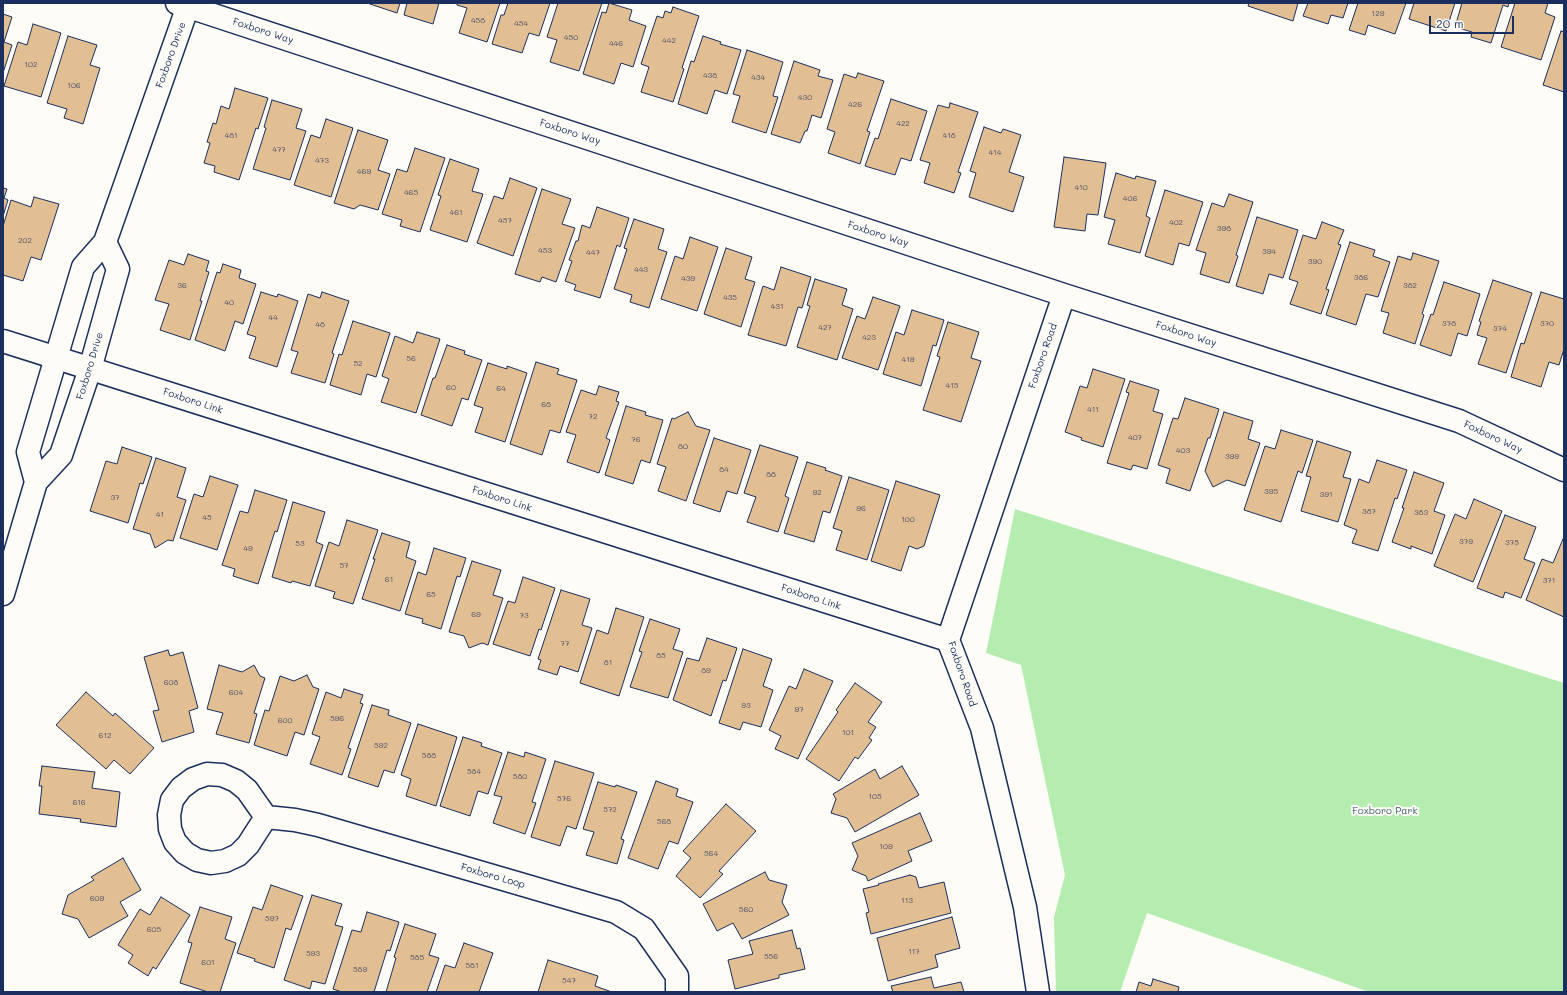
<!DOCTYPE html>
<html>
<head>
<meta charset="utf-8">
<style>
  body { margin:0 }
  #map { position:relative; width:1567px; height:995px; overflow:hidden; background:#fdfcf7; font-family:Mali,sans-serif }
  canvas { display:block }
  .frame { position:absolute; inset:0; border:4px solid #1b2f5e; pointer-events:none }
  .scale { position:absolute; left:1429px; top:16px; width:85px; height:18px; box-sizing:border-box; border:2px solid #1b2f5e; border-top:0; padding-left:5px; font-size:12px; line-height:14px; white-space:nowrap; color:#1b2f5e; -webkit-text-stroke:3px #fdfcf7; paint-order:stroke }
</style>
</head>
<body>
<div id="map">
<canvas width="1567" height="995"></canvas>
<div class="frame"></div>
<div class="scale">20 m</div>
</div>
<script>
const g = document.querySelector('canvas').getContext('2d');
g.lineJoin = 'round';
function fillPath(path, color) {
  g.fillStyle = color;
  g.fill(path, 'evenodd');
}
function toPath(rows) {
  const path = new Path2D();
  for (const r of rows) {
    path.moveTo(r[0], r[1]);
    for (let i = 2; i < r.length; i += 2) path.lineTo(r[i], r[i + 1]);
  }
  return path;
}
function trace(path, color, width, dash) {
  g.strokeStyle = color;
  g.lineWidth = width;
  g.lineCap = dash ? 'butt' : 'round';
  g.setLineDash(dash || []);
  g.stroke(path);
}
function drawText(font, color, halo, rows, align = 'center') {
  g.font = font + ' Mali,sans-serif';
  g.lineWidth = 4;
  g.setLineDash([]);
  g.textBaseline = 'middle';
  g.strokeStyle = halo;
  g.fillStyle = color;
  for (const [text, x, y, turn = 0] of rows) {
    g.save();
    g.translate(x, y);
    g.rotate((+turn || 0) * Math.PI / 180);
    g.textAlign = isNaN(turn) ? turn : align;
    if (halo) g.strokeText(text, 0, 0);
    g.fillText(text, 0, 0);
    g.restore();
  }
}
const green = toPath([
  [1015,509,1564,683,1564,992,1369,992,1147,913,1120,992,1056,992,1054,917,1065,875,1021,665,986,653]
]);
const building = toPath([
  [367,3,400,3,397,13,367,3],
  [407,3,439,3,433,24,404,15,407,3],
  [457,3,500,3,487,42,459,33,467,8,457,5,457,3],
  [508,3,550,3,539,36,529,33,522,53,492,44,501,15,504,15,508,3],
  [558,3,602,3,579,71,550,62,557,40,547,37,558,3],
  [609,3,632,10,629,20,646,26,633,67,621,63,614,84,583,74,602,12,606,13,609,3],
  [1249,3,1298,3,1293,21,1248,6,1249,3],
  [1308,3,1348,3,1343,18,1331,15,1328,24,1303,16,1308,3],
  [1358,3,1406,3,1395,34,1368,25,1365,35,1349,30,1358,3],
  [1414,3,1455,3,1446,31,1409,19,1414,3],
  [1462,3,1509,3,1508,7,1503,5,1491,43,1471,37,1472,32,1455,27,1462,3],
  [1515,3,1548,3,1545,13,1555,17,1541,60,1501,47,1515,3],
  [673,7,699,16,682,68,684,69,673,102,641,92,649,67,641,64,657,16,663,18,665,11,671,13,673,7],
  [3,14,12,17,4,42,12,45,3,73,3,14],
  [33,24,61,33,41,97,4,86,18,42,27,45,33,24],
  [1561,31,1564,32,1564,92,1543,85,1561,31],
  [68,36,97,45,90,65,100,68,83,124,64,118,67,109,47,103,68,36],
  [703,36,721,42,720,44,741,50,727,94,715,90,707,114,678,104,691,61,694,62,703,36],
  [747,50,783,62,773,96,778,97,766,133,732,122,740,96,733,94,747,50],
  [794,61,820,70,818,76,833,80,821,118,812,115,807,131,805,131,800,143,771,134,794,61],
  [858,73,884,81,867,131,870,132,860,164,828,153,835,132,827,129,844,74,856,78,858,73],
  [235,88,268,98,258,129,256,128,239,180,214,172,215,166,204,163,210,143,207,142,213,123,216,124,221,106,229,109,235,88],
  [891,99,927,111,911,161,901,158,895,175,865,166,875,138,878,139,891,99],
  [272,100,302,109,296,128,306,131,290,180,253,169,266,128,264,127,272,100],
  [950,103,978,112,958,172,961,173,954,193,924,183,930,163,920,160,938,105,949,108,950,103],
  [326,119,353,128,331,197,294,185,311,135,320,138,326,119],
  [984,127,1001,133,1003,129,1021,135,1009,172,1024,177,1013,212,969,197,976,173,970,171,984,127],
  [358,130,388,140,378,170,390,174,378,210,360,205,354,209,334,203,358,130],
  [415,148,445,158,420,232,400,226,402,220,382,214,397,169,407,172,415,148],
  [1064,157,1106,163,1098,215,1087,214,1085,231,1054,227,1064,157],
  [450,159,479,169,472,191,483,194,467,242,430,230,441,196,438,195,450,159],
  [1116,173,1135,179,1136,176,1156,181,1146,216,1150,218,1140,253,1108,244,1115,220,1104,217,1116,173],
  [510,178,537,188,513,256,477,243,494,196,503,199,510,178],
  [3,188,7,189,4,198,8,200,3,216,3,188],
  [542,189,571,199,562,224,575,228,556,282,542,277,540,282,515,274,542,189],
  [1165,190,1203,202,1189,246,1179,243,1173,265,1145,256,1165,190],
  [1229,194,1253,202,1236,255,1238,256,1229,283,1200,274,1206,253,1196,250,1212,203,1224,207,1229,194],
  [34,197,59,204,41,260,31,257,23,281,3,275,3,226,11,200,31,207,34,197],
  [597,207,629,218,620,247,617,245,600,298,574,290,576,285,565,281,572,261,569,260,576,241,578,241,582,225,590,228,597,207],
  [1257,217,1298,230,1283,278,1269,274,1263,294,1236,286,1257,217],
  [634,219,664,229,658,249,667,252,649,308,630,302,632,295,614,289,627,249,624,248,634,219],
  [1322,222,1344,230,1338,244,1341,245,1326,289,1329,290,1321,314,1290,304,1298,282,1289,279,1303,235,1316,239,1322,222],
  [690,237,718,247,697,311,661,299,675,256,683,259,690,237],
  [1350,242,1375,250,1373,256,1390,262,1378,297,1366,294,1356,325,1326,315,1350,242],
  [726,248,752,257,745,279,755,282,741,327,704,314,726,248],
  [1413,253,1439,261,1422,314,1424,315,1415,344,1383,333,1389,313,1381,311,1398,256,1411,260,1413,253],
  [188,254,209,261,206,271,209,272,200,301,202,301,190,340,160,330,169,304,155,300,169,260,184,265,188,254],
  [223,264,241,270,239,278,256,284,243,324,235,321,225,351,195,340,217,272,220,273,223,264],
  [781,267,811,277,802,308,798,307,786,346,748,335,763,286,774,290,781,267],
  [815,279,847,289,842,305,853,309,837,360,797,347,810,306,807,305,815,279],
  [1493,280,1532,293,1506,373,1478,364,1487,338,1477,335,1481,322,1479,321,1493,280],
  [1444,282,1480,294,1467,336,1458,333,1451,356,1420,345,1431,314,1433,315,1444,282],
  [261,292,277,297,278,294,298,301,277,367,249,358,256,337,247,334,261,292],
  [322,292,349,301,332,353,334,354,325,383,291,373,298,352,291,350,308,294,320,298,322,292],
  [1541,292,1564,299,1564,349,1559,365,1549,362,1541,387,1511,377,1521,343,1524,344,1541,292],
  [873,297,900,306,878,370,842,358,857,316,865,319,873,297],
  [912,310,944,320,936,346,933,345,921,386,883,374,896,332,904,335,912,310],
  [353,321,390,333,376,377,367,374,361,395,330,385,339,354,342,355,353,321],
  [948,322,979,332,971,358,981,361,961,422,923,410,940,357,937,356,948,322],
  [417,332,440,339,416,413,381,402,389,379,382,376,395,336,413,343,417,332],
  [447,345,465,351,464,354,482,360,468,400,462,398,452,426,421,415,433,378,435,378,447,345],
  [536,362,559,369,557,374,577,380,560,433,550,430,542,455,510,444,536,362],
  [488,363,507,369,507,366,527,373,505,442,475,432,483,408,474,405,488,363],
  [1093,369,1125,379,1103,447,1081,440,1082,438,1065,432,1080,386,1087,388,1093,369],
  [1130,381,1159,390,1153,411,1163,414,1147,469,1133,465,1131,470,1107,463,1129,393,1126,392,1130,381],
  [599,386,619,392,616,401,619,402,606,438,610,440,599,473,567,462,576,435,566,432,581,390,596,395,599,386],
  [1185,398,1219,409,1210,438,1208,438,1190,491,1166,483,1170,469,1158,465,1173,418,1178,419,1185,398],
  [626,406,646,412,645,415,663,420,650,463,641,460,633,484,605,475,626,406],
  [688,412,696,426,710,430,686,501,658,491,666,467,657,464,672,418,674,419,688,412],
  [1224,412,1253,421,1248,439,1260,443,1245,486,1227,480,1213,487,1205,471,1224,412],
  [1281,430,1313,440,1302,473,1298,471,1281,522,1244,510,1265,446,1275,449,1281,430],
  [714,438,751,450,737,494,727,491,720,512,693,503,714,438],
  [1317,441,1351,452,1343,477,1351,479,1338,522,1301,511,1311,477,1306,476,1317,441],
  [760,445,798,457,785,496,789,498,778,532,747,522,756,497,744,493,760,445],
  [122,447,152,457,143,484,140,483,128,523,90,511,106,461,117,464,122,447],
  [156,458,186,468,177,497,186,500,173,541,168,540,155,548,150,534,133,529,156,458],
  [1377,460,1407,470,1397,499,1395,498,1378,551,1352,543,1357,530,1344,525,1359,479,1369,483,1377,460],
  [807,462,826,468,825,470,842,476,830,513,823,511,814,542,784,533,807,462],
  [1414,472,1444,483,1434,511,1445,515,1432,554,1411,546,1411,549,1392,542,1404,508,1402,508,1414,472],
  [210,476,238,485,217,550,180,538,194,494,203,497,210,476],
  [849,477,889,490,867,560,836,550,842,531,833,528,849,477],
  [896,481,940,495,924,546,917,549,909,546,901,571,871,561,896,481],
  [255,490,287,500,277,532,275,531,258,584,233,576,235,569,222,565,240,511,248,513,255,490],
  [1474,499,1502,511,1473,582,1434,566,1455,514,1466,519,1474,499],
  [293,502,325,512,316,542,323,545,310,586,292,581,291,583,272,577,293,502],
  [1505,515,1536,527,1524,559,1535,563,1521,598,1505,592,1503,598,1477,588,1505,515],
  [347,520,378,530,353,604,333,598,335,592,315,586,329,542,339,546,347,520],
  [382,533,410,542,406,557,416,561,400,611,362,599,375,559,373,559,382,533],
  [1563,539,1564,539,1564,617,1526,600,1542,559,1553,563,1563,539],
  [434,548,466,558,460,577,457,576,441,629,422,623,423,619,405,614,418,572,426,575,434,548],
  [472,561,501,570,493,595,503,598,488,645,482,643,469,648,464,636,449,632,472,561],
  [523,577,555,588,541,630,539,629,530,656,493,644,508,601,515,603,523,577],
  [561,590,590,599,582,625,592,628,578,672,560,666,557,675,538,669,541,660,538,659,561,590],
  [616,608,644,617,619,696,580,683,597,630,608,634,616,608],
  [650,619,680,629,673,649,683,652,668,698,630,687,642,652,639,651,650,619],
  [707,638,737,648,726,681,723,680,711,716,673,700,687,658,699,661,707,638],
  [743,649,772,659,763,686,773,690,761,727,743,722,740,730,719,723,743,649],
  [168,650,170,656,183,652,198,708,189,711,194,732,162,742,153,711,159,710,144,657,168,650],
  [219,665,242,672,254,665,260,676,265,678,254,713,257,714,249,743,216,734,223,713,207,709,219,665],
  [804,669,833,681,798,759,775,749,781,736,769,730,789,686,796,689,804,669],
  [307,675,313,687,319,689,304,735,295,732,287,756,254,745,265,710,269,711,280,676,294,681,307,675],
  [855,683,882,702,868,722,876,727,869,738,872,740,858,759,855,757,839,781,806,759,838,712,836,710,855,683],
  [344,689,363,695,360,703,363,704,348,748,351,749,342,775,310,764,320,737,312,734,326,692,341,698,344,689],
  [86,692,113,716,115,713,154,748,130,774,114,760,106,769,56,725,86,692],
  [372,705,389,710,388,715,411,723,394,773,384,770,378,787,348,777,372,705],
  [418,724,457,737,436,806,406,796,411,779,401,775,418,724],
  [463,737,482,743,481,746,502,753,488,794,478,791,470,816,440,806,463,737],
  [508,752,524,757,525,752,546,759,532,802,536,803,525,834,493,823,502,797,494,795,508,752],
  [555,761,594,773,576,829,567,826,560,846,531,837,555,761],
  [42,766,95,772,92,788,120,792,116,827,80,822,81,819,39,814,42,786,39,786,42,766],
  [902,766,919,795,855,832,847,818,831,813,836,799,833,794,875,769,880,779,902,766],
  [656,781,678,789,676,796,693,802,678,844,669,841,658,869,628,858,656,781],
  [598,782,615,787,616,785,637,792,621,839,624,840,617,864,586,855,594,832,583,829,598,782],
  [726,804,756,831,719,871,723,874,700,898,676,876,691,858,683,851,726,804],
  [920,813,932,841,908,851,912,861,868,881,866,876,852,870,858,856,852,843,920,813],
  [123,858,141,890,120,902,128,916,89,938,78,919,62,914,68,895,94,880,91,877,123,858],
  [765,872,769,880,787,885,782,902,789,915,742,939,733,923,717,931,703,904,765,872],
  [910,875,916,877,919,888,944,882,951,913,871,934,866,913,869,912,863,889,879,885,878,884,910,875],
  [271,885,303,896,291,930,286,928,274,968,254,961,255,959,237,953,253,907,262,910,271,885],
  [312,895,342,904,335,925,343,927,325,984,312,981,310,989,284,980,312,895],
  [161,897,190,915,156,969,153,967,148,976,128,963,133,955,118,945,140,909,150,915,161,897],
  [200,907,232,917,225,939,236,943,220,992,208,992,180,983,192,943,188,942,200,907],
  [367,912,399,922,390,951,387,950,374,992,342,992,333,989,352,930,361,932,367,912],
  [952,917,960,948,935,955,938,967,888,981,877,938,952,917],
  [405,924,436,934,429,955,439,958,427,992,386,992,396,958,394,957,405,924],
  [792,930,797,949,800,948,805,969,779,975,779,978,735,989,728,960,753,954,749,941,792,930],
  [464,943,493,953,479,992,436,992,445,965,455,968,464,943],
  [548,960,598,976,595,986,612,992,538,992,548,960],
  [931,977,934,988,961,982,964,992,893,992,891,986,931,977],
  [1153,979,1179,987,1178,992,1136,992,1139,982,1151,986,1153,979]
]);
const minor = toPath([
  [177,3,1064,295,1459,421,1564,470],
  [3,341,948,640],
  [207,774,222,775,236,781,247,790,266,817,248,845,238,855,225,861,211,863,197,860,185,853,175,842,170,829,169,815,172,800,181,788,193,779,207,774],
  [266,817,295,820,318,825,616,912,644,929,677,976,677,992],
  [1038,992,1025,907,982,728,948,640,1064,295]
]);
const tertiary = toPath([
  [36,482,28,452,83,267,105,242,189,3],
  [3,594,36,482,61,455,90,369,118,269,105,242]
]);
const numberNames = [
  ["129",1378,14],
  ["458",478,21],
  ["454",521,24],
  ["450",571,38],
  ["442",669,41],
  ["446",616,44],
  ["102",31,65],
  ["438",710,76],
  ["434",758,78],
  ["106",74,86],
  ["430",805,98],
  ["426",855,105],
  ["422",903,124],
  ["481",231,136],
  ["418",949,136],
  ["477",279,150],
  ["414",995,153],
  ["473",322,161],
  ["469",364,172],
  ["410",1081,188],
  ["465",411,193],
  ["406",1130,199],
  ["461",456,213],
  ["457",505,221],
  ["402",1176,223],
  ["398",1224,229],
  ["202",25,241],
  ["453",545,251],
  ["394",1269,252],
  ["447",593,253],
  ["390",1315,262],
  ["443",641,270],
  ["386",1361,278],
  ["439",688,279],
  ["36",182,286],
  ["382",1410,286],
  ["435",730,298],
  ["40",229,303],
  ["431",777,307],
  ["44",273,318],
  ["378",1449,324],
  ["370",1547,324],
  ["48",320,325],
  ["427",825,328],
  ["374",1500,329],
  ["423",869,338],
  ["56",411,359],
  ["419",908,360],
  ["52",358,364],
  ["415",952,386],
  ["60",451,388],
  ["64",501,389],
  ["68",546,405],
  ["411",1093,410],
  ["72",593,417],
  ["407",1135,438],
  ["76",636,440],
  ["80",683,447],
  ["403",1183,451],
  ["399",1232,457],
  ["84",724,470],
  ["88",771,475],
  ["395",1271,492],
  ["92",817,493],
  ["391",1326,495],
  ["37",115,498],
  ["96",861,509],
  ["387",1369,512],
  ["383",1421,513],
  ["41",160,515],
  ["45",207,518],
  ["100",908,520],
  ["379",1466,542],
  ["375",1512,543],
  ["53",300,544],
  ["49",248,549],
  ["57",344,566],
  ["61",389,580],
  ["371",1549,581],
  ["65",431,595],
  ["69",476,615],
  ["73",524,616],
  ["77",565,644],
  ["85",661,656],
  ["81",608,663],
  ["89",706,671],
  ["608",171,683],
  ["604",236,693],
  ["93",746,706],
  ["97",799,710],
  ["596",337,719],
  ["600",285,721],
  ["101",848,733],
  ["612",105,736],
  ["592",381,746],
  ["588",429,756],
  ["584",474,772],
  ["580",520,777],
  ["105",875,797],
  ["576",564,799],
  ["616",79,803],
  ["572",610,810],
  ["568",664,822],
  ["109",886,847],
  ["564",711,854],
  ["609",97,899],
  ["113",907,901],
  ["560",746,910],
  ["597",272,919],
  ["605",154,930],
  ["117",914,952],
  ["593",313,954],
  ["556",771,957],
  ["585",417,958],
  ["601",208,963],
  ["581",472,966],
  ["589",360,970],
  ["547",569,981]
];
const streetNames = [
  ["Foxboro Way",263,31,18],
  ["Foxboro Drive",171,55,-70],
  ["Foxboro Way",570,132,18],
  ["Foxboro Way",878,234,18],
  ["Foxboro Way",1186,334,18],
  ["Foxboro Road",1043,356,-71],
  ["Foxboro Drive",90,366,-73],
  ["Foxboro Link",193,401,18],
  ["Foxboro Way",1493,437,25],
  ["Foxboro Link",502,499,18],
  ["Foxboro Link",811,597,18],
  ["Foxboro Road",962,674,71],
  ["Foxboro Loop",493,876,16]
];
const parkNames = [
  ["Foxboro Park",1385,811]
];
fillPath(green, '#b5edb0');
fillPath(building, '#e2be93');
trace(building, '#1b2f5e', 1);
trace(minor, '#1b2f5e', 25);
trace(tertiary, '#1b2f5e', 25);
trace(minor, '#fdfcf7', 22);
trace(tertiary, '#fdfcf7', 22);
drawText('8px', '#4d536b', null, numberNames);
drawText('10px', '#1b2f5e', '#fdfcf7', streetNames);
drawText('10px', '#425e72', '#fdfcf7', parkNames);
</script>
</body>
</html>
